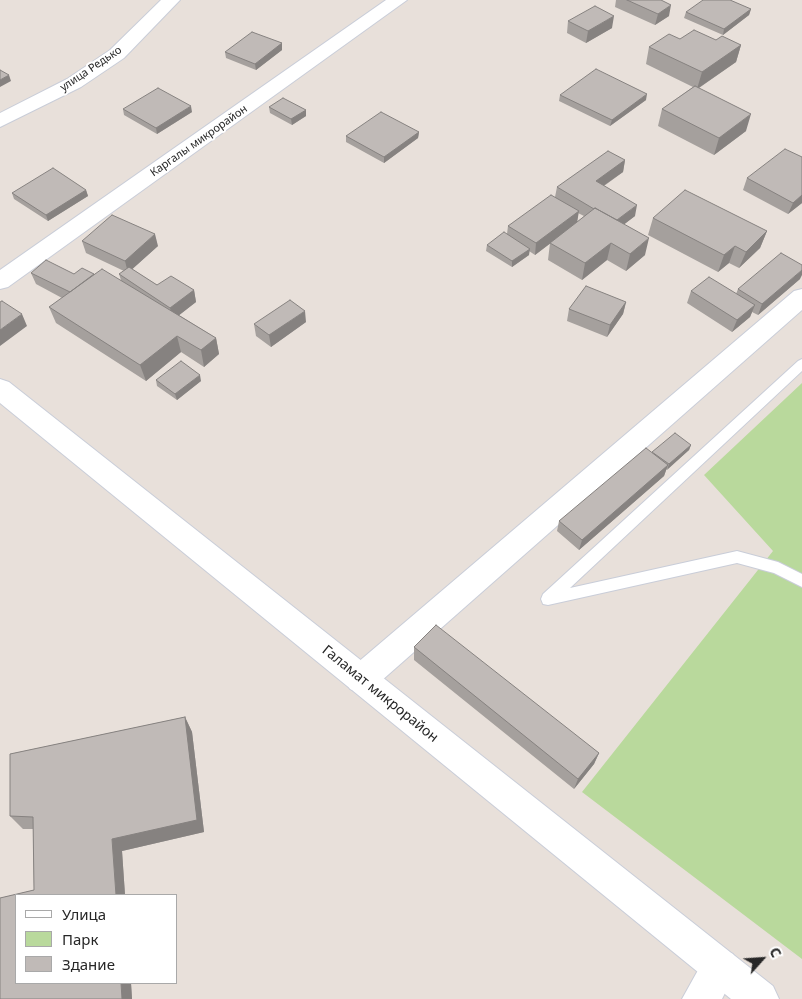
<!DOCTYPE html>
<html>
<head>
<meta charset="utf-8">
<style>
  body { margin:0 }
  #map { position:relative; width:802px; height:999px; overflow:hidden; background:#e8e0da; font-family:"Noto Sans",sans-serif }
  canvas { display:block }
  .legend { position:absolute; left:15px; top:894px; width:162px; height:90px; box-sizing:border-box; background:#fff; border:1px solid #a9a9a9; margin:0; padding:6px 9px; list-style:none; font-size:15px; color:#272727 }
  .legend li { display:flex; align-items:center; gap:10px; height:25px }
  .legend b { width:25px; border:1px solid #a9a9a9 }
  .north { position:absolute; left:737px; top:934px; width:50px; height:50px; -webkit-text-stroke:4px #fff; paint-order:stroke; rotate:64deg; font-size:14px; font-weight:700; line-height:20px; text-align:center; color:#272727 }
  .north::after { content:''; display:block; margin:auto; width:18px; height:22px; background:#272727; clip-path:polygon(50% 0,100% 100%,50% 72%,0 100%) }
</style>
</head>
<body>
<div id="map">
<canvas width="802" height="999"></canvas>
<ul class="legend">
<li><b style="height:6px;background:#fff"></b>Улица</li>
<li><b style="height:14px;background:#b9d99c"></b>Парк</li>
<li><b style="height:14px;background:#c0bab7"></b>Здание</li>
</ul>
<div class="north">С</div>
</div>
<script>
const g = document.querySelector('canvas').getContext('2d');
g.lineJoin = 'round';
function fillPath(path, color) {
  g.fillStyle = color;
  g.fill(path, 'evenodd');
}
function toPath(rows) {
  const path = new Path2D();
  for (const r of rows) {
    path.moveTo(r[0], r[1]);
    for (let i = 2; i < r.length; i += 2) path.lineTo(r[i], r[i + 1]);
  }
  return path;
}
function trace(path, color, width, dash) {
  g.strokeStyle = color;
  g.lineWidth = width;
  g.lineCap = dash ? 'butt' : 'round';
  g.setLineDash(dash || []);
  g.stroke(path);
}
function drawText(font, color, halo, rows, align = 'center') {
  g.font = font + ' "Noto Sans",sans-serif';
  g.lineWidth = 4;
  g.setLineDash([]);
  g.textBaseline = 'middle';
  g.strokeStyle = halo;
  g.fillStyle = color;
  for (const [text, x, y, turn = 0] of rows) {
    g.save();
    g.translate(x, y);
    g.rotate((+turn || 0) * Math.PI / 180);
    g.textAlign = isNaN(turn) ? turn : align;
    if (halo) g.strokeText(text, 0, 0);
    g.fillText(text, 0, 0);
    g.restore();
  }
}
const green = toPath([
  [802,383,802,959,582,792,773,551,704,475]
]);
const lane = toPath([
  [802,359,802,371,570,588,737,551,778,562,802,574,802,587,774,573,737,563,548,605,543,604,541,599,543,594,798,361,802,359]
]);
const street = toPath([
  [386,0,407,0,8,287,0,289,0,270,386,0],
  [802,289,802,310,372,689,361,693,350,689,345,679,350,669,794,291,802,289],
  [720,949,733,954,738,967,722,999,682,999,707,954,720,949]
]);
const secondary = toPath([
  [161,0,180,0,124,58,81,87,0,127,0,113,67,79,110,50,161,0],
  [0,379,9,382,773,986,779,999,731,999,0,403,0,379]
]);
const wall = toPath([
  [616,0,661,0,669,16,655,25,615,7],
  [751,9,749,15,723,35,684,18,686,12],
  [568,21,612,28,586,43,567,33],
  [680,39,716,40,741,45,736,62,699,88,746,131,714,155,658,126,662,109,693,87,646,64,649,47],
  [282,43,282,50,256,70,226,58,225,52],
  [560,95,646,100,610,126,559,101],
  [269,107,306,110,306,116,292,125,270,113],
  [123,109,192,112,157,134,124,115],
  [419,132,418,138,384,163,346,142,346,136],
  [802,157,802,203,788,214,743,190,747,178],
  [625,160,623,172,604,186,635,216,624,224,645,255,626,271,607,260,582,280,548,260,550,243,573,226,535,255,529,251,529,255,512,267,486,251,487,245,507,234,508,226,555,197,557,187],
  [578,213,584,216,577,222],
  [86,190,88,196,48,221,14,199,12,193],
  [653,218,767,231,760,248,739,268,729,263,718,272,648,235],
  [82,241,158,246,132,269,157,285,194,290,196,302,179,315,216,338,219,354,204,367,181,352,146,381,56,323,49,307,62,298,36,284,31,273,74,274,94,274,121,280,119,274,124,271,86,253],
  [800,279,758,315,752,312,750,317,732,332,687,303,691,291,736,294,738,289],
  [626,302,623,314,607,337,567,321,569,309],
  [306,322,271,347,256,336,254,324],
  [156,380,201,381,177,400,157,386],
  [691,445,689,450,666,470,664,476,579,550,557,531,559,521,652,453],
  [414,647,599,753,594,764,574,789,414,660],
  [185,717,192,732,204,832,122,851,125,895,16,895,16,983,131,983,132,999,0,999,0,898,34,890,33,829,23,829,10,816,10,754]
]);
const shadedWall = toPath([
  [671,5,669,16,655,25,658,14],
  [751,9,749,15,723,35,724,29],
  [614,16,612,28,586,43,588,31],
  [282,43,282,50,256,70,255,64],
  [741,45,736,62,697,89,702,72],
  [9,75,11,81,0,87,0,80],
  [647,94,646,100,610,126,612,120],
  [191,106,192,112,157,134,156,128],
  [306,110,306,116,292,125,291,119],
  [751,114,746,131,714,155,719,138],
  [419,132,418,138,384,163,384,157],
  [625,160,623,172,593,193,596,181],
  [86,190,88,196,48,221,46,215],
  [802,195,802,203,788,214,793,203],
  [637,205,635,216,613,233,616,221],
  [579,211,577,223,535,255,536,243],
  [767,231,760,248,739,268,746,252],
  [155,234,158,246,128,273,125,261],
  [649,238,645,255,626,271,630,254],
  [611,243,607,260,582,280,585,263],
  [735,246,729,263,718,272,724,255],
  [530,249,529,255,512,267,512,261],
  [802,270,802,275,800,279,758,315,762,304],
  [194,290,196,302,173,320,170,308],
  [626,302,623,314,607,337,610,325],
  [755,305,750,317,732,332,737,320],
  [305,311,306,322,271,347,269,335],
  [22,314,27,326,0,346,0,330],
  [177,336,181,352,146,381,140,365],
  [216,338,219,354,204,367,201,350],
  [200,375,201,381,177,400,175,394],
  [691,445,689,450,667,470,669,464],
  [668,465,664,476,579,550,582,540],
  [185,717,192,732,204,832,122,851,125,895,116,895,112,839],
  [599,753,594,764,574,789,578,779],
  [121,983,131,983,132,999,122,999]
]);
const building = toPath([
  [627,0,661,0,671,5,658,14,627,0],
  [703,0,730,0,751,9,724,29,686,12,703,0],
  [595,6,614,16,588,31,568,21,595,6],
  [694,30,716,40,722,36,741,45,702,72,649,47,669,34,680,39,694,30],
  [252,32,282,43,255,64,225,52,252,32],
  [596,69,647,94,612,120,560,95,596,69],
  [0,70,9,75,0,80,0,70],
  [695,86,751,114,719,138,662,109,695,86],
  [158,88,191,106,156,128,123,109,158,88],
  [283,98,306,110,291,119,269,107,283,98],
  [381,112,419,132,384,157,346,136,381,112],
  [785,149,802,157,802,195,793,203,747,178,785,149],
  [608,151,625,160,596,181,637,205,617,220,595,208,594,209,557,187,608,151],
  [53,168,86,190,46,215,12,193,53,168],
  [685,190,767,231,746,252,735,246,724,255,653,218,685,190],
  [551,195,579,211,536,243,508,226,551,195],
  [595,208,649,238,630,254,611,243,585,263,550,243,595,208],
  [112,215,155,234,125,261,82,241,112,215],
  [504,232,530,249,512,261,487,245,504,232],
  [781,253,802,265,802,270,762,304,738,289,781,253],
  [46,260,74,274,82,268,94,274,70,292,31,273,46,260],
  [129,267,157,285,171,276,194,290,170,308,119,274,129,267],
  [102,269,216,338,201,350,177,336,140,365,49,307,102,269],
  [709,277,755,305,737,320,691,291,709,277],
  [586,286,626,302,610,325,569,309,586,286],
  [290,300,305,311,269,335,254,324,290,300],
  [2,301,22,314,0,330,0,302,2,301],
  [181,361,200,375,175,394,156,380,181,361],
  [675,433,691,445,669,464,652,452,675,433],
  [646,448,668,465,582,540,559,521,646,448],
  [436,625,599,753,578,779,414,647,436,625],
  [185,717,197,820,112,839,116,895,16,895,16,983,121,983,122,999,0,999,0,898,34,890,33,817,10,816,10,754,185,717]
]);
const farStreetnames = [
  ["улица Редько",91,69,-34],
  ["Каргалы микрорайон",199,141,-35]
];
const streetNames = [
  ["Галамат микрорайон",380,694,39]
];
fillPath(green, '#b9d99c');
trace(lane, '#c9cdd8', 2);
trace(street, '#c9cdd8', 2);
trace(secondary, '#c9cdd8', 2);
fillPath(lane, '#fff');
fillPath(street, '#fff');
fillPath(secondary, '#fff');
fillPath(wall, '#a5a09d');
fillPath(shadedWall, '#868280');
fillPath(building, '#c0bab7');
trace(building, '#868280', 1);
drawText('11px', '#272727', '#fff', farStreetnames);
drawText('14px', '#272727', '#fff', streetNames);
</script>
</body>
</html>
